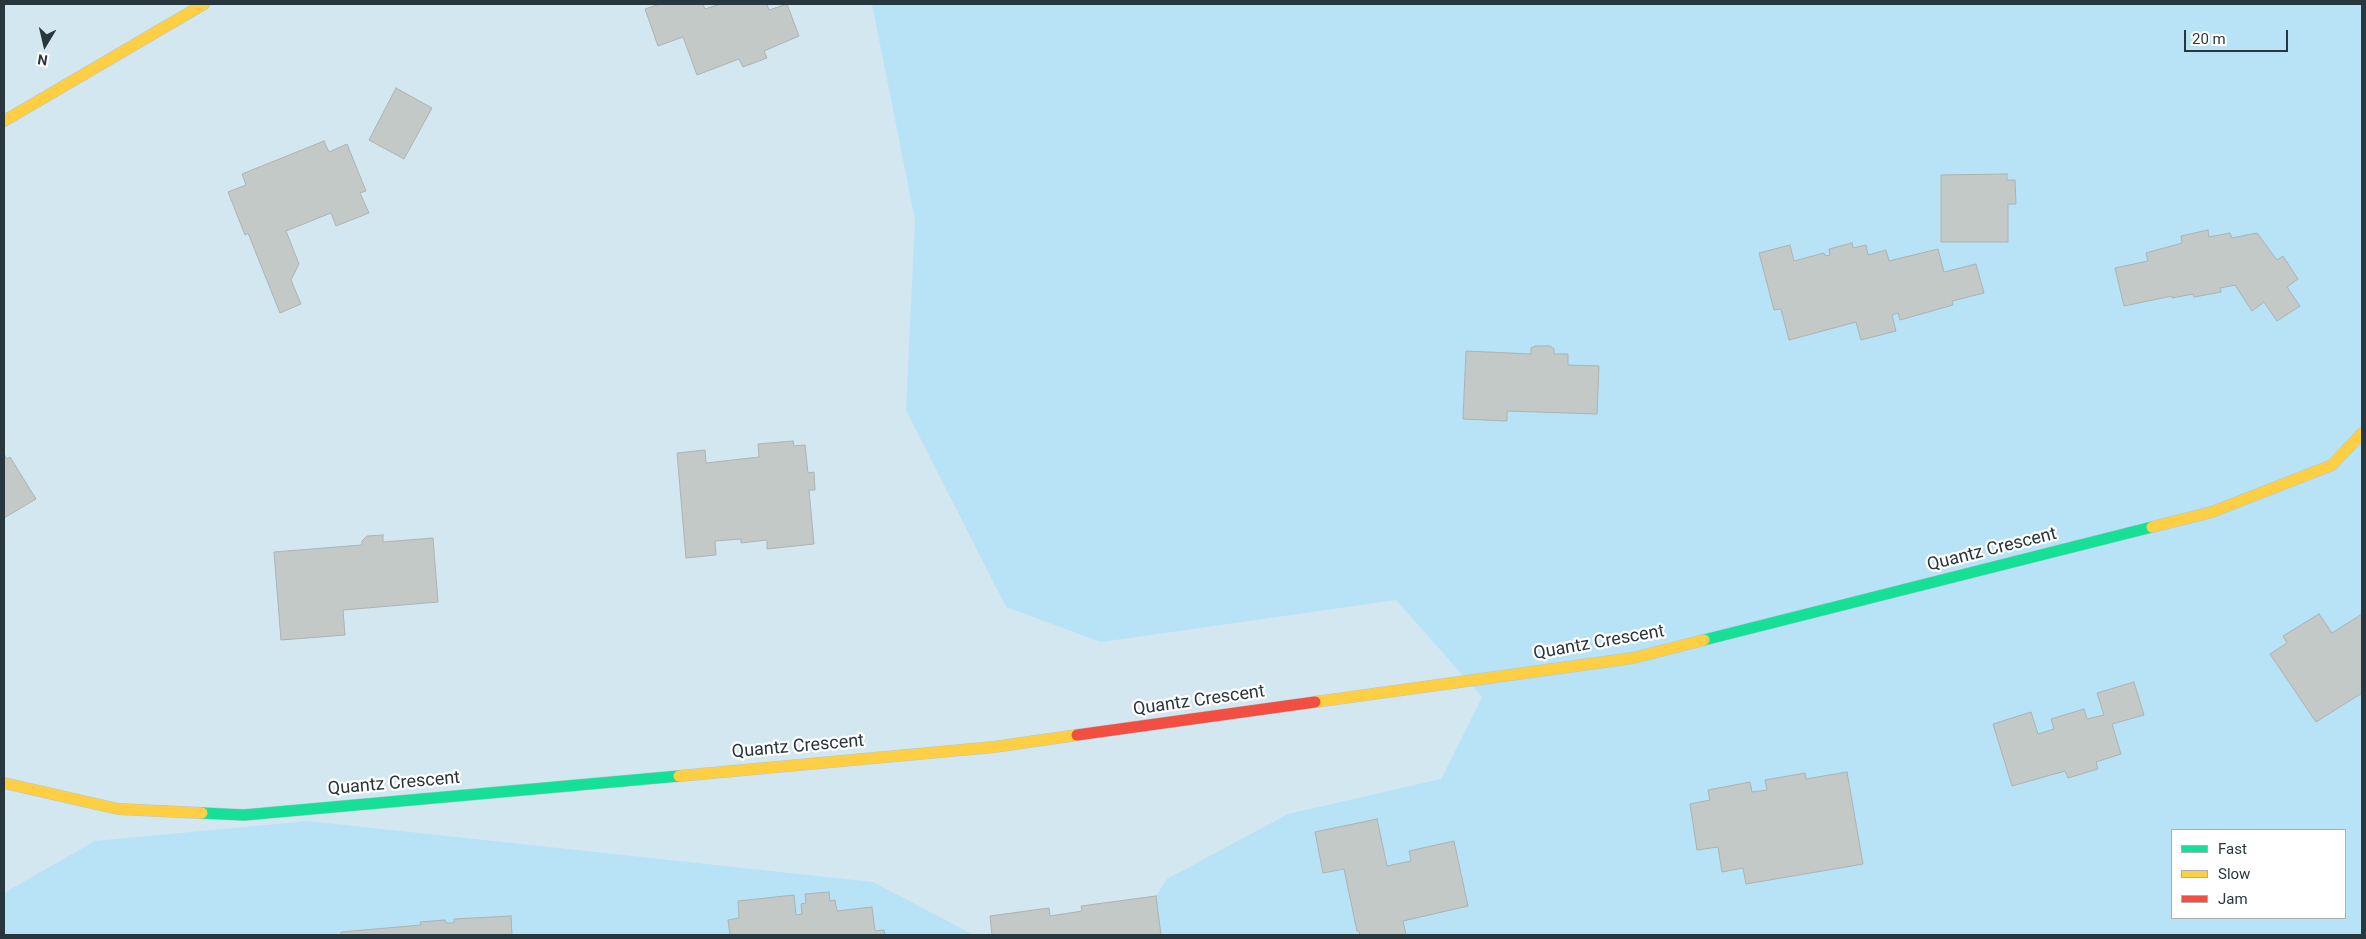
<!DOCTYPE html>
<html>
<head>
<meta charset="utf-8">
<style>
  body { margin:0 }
  #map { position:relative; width:2366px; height:939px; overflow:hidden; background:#d3e7f0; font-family:Roboto,sans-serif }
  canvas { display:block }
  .frame { position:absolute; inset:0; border:5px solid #28373e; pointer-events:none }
  .legend { position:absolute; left:2171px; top:829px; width:175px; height:90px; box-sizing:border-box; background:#fff; border:1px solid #a9afb2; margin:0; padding:6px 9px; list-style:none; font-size:15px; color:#28373e }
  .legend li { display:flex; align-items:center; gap:10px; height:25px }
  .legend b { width:25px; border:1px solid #a9afb2 }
  .north { position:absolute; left:20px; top:20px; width:50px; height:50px; -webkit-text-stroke:4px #fff; paint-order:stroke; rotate:189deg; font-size:14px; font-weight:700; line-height:20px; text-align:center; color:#28373e }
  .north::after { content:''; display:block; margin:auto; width:18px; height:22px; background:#28373e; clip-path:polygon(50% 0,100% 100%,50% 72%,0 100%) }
  .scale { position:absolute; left:2184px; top:30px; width:104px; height:22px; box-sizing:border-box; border:2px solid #28373e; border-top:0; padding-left:6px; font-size:15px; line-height:18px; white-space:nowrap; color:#28373e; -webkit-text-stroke:4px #fff; paint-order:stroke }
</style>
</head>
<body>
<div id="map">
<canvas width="2366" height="939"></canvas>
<div class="frame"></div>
<ul class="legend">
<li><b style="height:6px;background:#16e098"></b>Fast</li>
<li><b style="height:6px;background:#ffcf43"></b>Slow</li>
<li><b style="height:6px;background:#f24e42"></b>Jam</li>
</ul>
<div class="north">N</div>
<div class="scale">20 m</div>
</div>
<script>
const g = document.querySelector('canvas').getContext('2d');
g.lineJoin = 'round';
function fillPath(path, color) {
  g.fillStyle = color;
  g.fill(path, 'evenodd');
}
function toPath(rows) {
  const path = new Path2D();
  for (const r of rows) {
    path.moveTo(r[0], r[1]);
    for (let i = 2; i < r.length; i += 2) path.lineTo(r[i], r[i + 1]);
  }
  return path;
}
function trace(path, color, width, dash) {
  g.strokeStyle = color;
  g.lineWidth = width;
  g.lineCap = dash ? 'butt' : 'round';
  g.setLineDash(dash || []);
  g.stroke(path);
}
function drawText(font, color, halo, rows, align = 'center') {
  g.font = font + ' Roboto,sans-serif';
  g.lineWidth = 4.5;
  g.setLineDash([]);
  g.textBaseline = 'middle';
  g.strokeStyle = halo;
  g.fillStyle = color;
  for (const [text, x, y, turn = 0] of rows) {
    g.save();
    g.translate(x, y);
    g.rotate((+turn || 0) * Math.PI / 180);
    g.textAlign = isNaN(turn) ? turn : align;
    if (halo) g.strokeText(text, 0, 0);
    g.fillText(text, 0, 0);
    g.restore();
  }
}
const green = toPath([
  [872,4,2362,4,2362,935,1129,935,1167,879,1288,814,1441,779,1482,697,1396,600,1101,642,1006,607,906,410,915,220],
  [2172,830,2345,830,2345,918,2172,918],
  [308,821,873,882,974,935,4,935,4,893,95,841]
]);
const building = toPath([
  [660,4,703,4,705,9,720,4,767,4,769,10,787,4,799,36,764,51,767,58,743,67,739,59,697,75,683,37,658,46,645,9,660,4],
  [396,88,432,108,404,159,369,140,396,88],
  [324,141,329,152,347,144,366,191,360,193,369,213,336,226,331,213,286,231,299,264,291,280,301,304,280,313,248,233,245,235,228,192,246,185,242,174,324,141],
  [2007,174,2007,180,2015,180,2016,204,2008,204,2008,242,1941,242,1941,175,2007,174],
  [2208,230,2209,237,2230,233,2232,238,2257,233,2277,260,2283,256,2298,279,2287,287,2300,306,2277,321,2264,302,2252,311,2235,285,2220,288,2221,292,2194,297,2193,294,2172,298,2172,296,2124,306,2115,268,2148,261,2146,253,2182,243,2181,236,2208,230],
  [1852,243,1853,248,1866,245,1868,255,1886,250,1889,261,1938,249,1944,272,1976,264,1984,293,1952,301,1953,305,1900,320,1898,313,1892,315,1896,331,1861,340,1856,322,1789,340,1781,309,1774,310,1759,253,1790,245,1794,261,1824,253,1825,256,1830,255,1829,249,1852,243],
  [1536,346,1550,346,1554,349,1554,354,1568,354,1568,365,1599,366,1597,414,1507,411,1507,421,1463,419,1466,351,1531,354,1531,348,1536,346],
  [793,441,794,446,805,445,808,473,814,472,815,490,809,490,814,544,767,549,767,540,741,543,741,539,715,541,716,555,686,558,677,453,705,450,706,463,759,457,758,444,793,441],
  [4,454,7,459,10,457,36,499,4,518,4,454],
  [383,535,383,542,433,538,438,602,343,610,345,635,281,640,274,552,362,545,362,541,367,536,383,535],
  [2319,614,2332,633,2362,614,2362,693,2316,722,2270,654,2287,643,2283,636,2319,614],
  [2134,682,2144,715,2112,724,2121,754,2096,762,2098,769,2068,778,2065,771,2012,786,1993,724,2031,712,2038,734,2054,729,2051,719,2084,709,2087,719,2104,715,2097,693,2134,682],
  [1847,772,1863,864,1746,884,1743,868,1722,872,1718,847,1697,850,1690,804,1710,800,1708,790,1750,782,1752,792,1767,790,1765,780,1805,773,1806,779,1847,772],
  [1377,819,1387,866,1411,861,1409,851,1454,841,1468,906,1403,921,1406,935,1360,935,1359,931,1357,931,1344,869,1323,873,1315,832,1377,819],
  [829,892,830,901,835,900,837,911,872,907,875,931,884,930,885,935,730,935,728,920,739,918,738,901,794,895,796,915,802,914,801,904,806,903,805,894,829,892],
  [1156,896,1161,935,992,935,990,916,1049,908,1050,916,1082,911,1081,906,1156,896],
  [511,916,512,935,341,935,341,932,421,925,420,922,445,920,446,923,454,923,454,919,511,916]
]);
const fast = toPath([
  [1704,640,2152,527],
  [202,813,244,815,679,776]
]);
const slow = toPath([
  [4,121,204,4],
  [2152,527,2212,512,2332,465,2362,433],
  [1315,702,1633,658,1704,640],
  [679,776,994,747,1077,735],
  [4,783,118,809,202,813]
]);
const jam = toPath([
  [1077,735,1315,702]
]);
const streetNames = [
  ["Quantz Crescent",1992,550,-14],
  ["Quantz Crescent",1599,643,-10],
  ["Quantz Crescent",1199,701,-8],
  ["Quantz Crescent",798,747,-5],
  ["Quantz Crescent",394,784,-5]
];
fillPath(green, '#b8e2f6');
fillPath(building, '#c2c9c7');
trace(building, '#adb3b2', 1);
trace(fast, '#b5c5cc', 12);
trace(slow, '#b5c5cc', 12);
trace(jam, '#b5c5cc', 12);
trace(fast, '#16e098', 11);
trace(slow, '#ffcf43', 11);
trace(jam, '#f24e42', 11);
drawText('18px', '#28373e', '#fff', streetNames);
</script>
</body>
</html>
